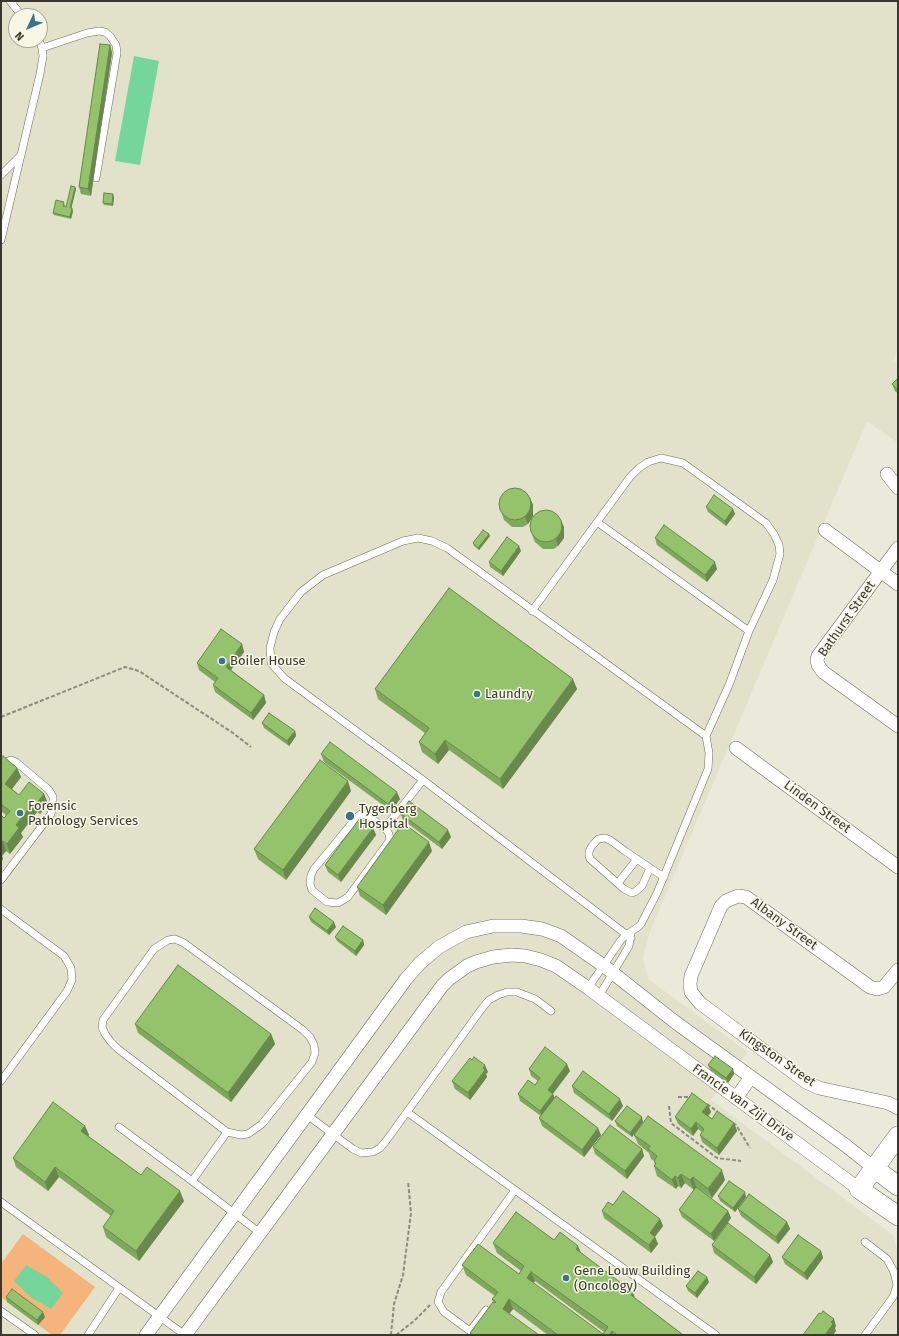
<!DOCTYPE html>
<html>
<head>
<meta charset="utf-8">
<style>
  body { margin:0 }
  #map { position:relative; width:899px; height:1336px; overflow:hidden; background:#e9ead9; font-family:"Fira Sans",sans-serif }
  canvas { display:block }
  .frame { position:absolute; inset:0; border:2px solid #383831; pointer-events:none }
  .north { position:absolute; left:8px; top:8px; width:40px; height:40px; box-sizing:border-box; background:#f7f7e6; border:1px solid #abab9e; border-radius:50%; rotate:226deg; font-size:11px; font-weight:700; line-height:16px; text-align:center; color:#383831 }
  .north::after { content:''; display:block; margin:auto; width:14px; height:18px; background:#39748c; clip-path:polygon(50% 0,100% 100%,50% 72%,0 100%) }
</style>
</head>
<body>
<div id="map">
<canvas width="899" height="1336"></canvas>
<div class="frame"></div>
<div class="north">N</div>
</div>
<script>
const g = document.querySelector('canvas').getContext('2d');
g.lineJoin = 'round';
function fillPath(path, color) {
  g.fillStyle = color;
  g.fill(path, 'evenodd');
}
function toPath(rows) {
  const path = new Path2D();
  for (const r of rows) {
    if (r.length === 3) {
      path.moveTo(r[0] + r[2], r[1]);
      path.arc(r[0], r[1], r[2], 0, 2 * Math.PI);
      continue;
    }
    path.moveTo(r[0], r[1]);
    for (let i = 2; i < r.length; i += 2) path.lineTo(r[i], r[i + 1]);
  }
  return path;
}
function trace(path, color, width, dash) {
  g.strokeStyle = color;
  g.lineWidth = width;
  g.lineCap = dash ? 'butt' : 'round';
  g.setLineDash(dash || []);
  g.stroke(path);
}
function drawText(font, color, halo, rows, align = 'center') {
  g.font = font + ' "Fira Sans",sans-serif';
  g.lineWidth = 3;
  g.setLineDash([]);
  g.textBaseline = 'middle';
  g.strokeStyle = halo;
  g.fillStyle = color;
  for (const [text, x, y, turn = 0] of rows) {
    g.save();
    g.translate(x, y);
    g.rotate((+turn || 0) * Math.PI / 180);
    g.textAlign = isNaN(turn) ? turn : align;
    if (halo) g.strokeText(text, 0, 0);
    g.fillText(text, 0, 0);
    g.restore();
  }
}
const built = toPath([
  [1,1,898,1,898,349,892,363,898,361,898,443,867,421,649,934,643,957,648,979,748,1052,711,1100,893,1235,898,1251,898,1335,1,1335],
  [16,16,40,16,40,40,16,40]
]);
const green = toPath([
  [23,1234,95,1287,60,1335,52,1335,1,1297,1,1264]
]);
const water = toPath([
  [134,56,159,61,140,165,115,161],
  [26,1265,47,1277,63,1293,51,1309,32,1298,14,1281]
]);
const path = toPath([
  [1,717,125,667,139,671,233,733,251,747],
  [678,1097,691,1097],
  [707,1104,718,1112],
  [669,1106,671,1123,717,1158,741,1161],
  [733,1123,736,1125,750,1148],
  [391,1335,394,1304,403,1275,411,1213,408,1181],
  [396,1335,414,1321,430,1305]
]);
const lane = toPath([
  [10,1,22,16],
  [42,48,87,33,99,31,105,32,110,36,116,45,117,53,96,178],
  [1,175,21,155],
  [1,240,40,74,43,56,42,48,39,40],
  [597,522,749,631],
  [532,611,630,477,639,468,648,462,661,458,683,463,766,523,774,534,779,545,780,554,773,580,749,631,729,685,706,736,709,753,708,769,657,893,641,924,638,927,626,935,621,940,588,988],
  [1,763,11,760,16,762,49,790,53,797,53,805,51,814,1,880],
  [361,814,367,815,385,828,389,834,390,840,348,897,338,903,327,902,312,890,310,884,311,875,314,869,357,817,361,814],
  [385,828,423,780],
  [650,868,642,886,635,892,632,893,624,889,590,859,589,856,589,851,592,846,598,839,605,838,610,840,625,851,650,868,664,877],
  [618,883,637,859],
  [1,909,6,913,64,956,71,968,72,980,67,991,1,1081],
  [631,938,423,780,284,678,271,663,270,648,274,632,280,619,301,592,323,575,403,541,418,538,432,541,447,548,706,736],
  [175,939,184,943,303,1030,310,1037,314,1045,315,1053,312,1062,262,1124,248,1134,241,1135,227,1132,118,1049,111,1042,105,1034,102,1027,103,1020,154,949,168,940,175,939],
  [599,996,629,946,631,934],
  [407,1112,716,1335],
  [307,1115,353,1149,361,1153,373,1152,380,1148,386,1141,483,1007,489,1000,498,995,507,992,517,992,535,999,551,1011],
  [119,1127,192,1181],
  [227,1132,192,1181,260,1233],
  [1,1202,185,1335],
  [865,1242,887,1259,894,1272,897,1285,893,1297,865,1335],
  [486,1310,470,1331,444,1312,438,1302,441,1292,515,1190],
  [1,1311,35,1335],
  [88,1335,119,1288]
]);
const street = toPath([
  [887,474,898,488],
  [825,530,898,584],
  [898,548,818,656,817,660,818,665,823,672,898,726],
  [736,748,898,867],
  [898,970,884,987,877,989,870,987,746,897,738,896,726,901,721,906,691,976,690,984,691,992,700,1003,806,1082,819,1088,888,1103,898,1108],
  [736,1098,751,1077],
  [146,1335,406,979,420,963,439,947,466,932,493,926,521,926,542,929,561,936,604,966,675,1022,845,1145,874,1168],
  [185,1335,442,986,449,979,467,966,476,962,493,957,512,955,525,956,541,960,556,966,588,988,859,1189]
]);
const secondary = toPath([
  [898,1136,859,1189,898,1216],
  [874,1168,898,1186]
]);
const wall = toPath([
  [110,45,112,53,91,196,81,194,79,187],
  [75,187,76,189,71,208,72,208,73,211,71,219,54,215,53,213,65,204,65,207,66,207],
  [114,197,113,206,104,205,103,203],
  [898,378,898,394,895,391,892,384],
  [530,498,533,505,533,516,528,524,523,527,512,527,504,520,500,508],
  [706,507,733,509,735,514,726,526,708,512],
  [564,527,564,538,558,546,554,549,543,549,535,542,532,535],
  [490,536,479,550,474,546,473,543],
  [655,538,717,569,707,582,657,545],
  [521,551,503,576,490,567,489,562],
  [242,644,244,652,231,670,264,695,266,703,253,720,215,692,213,685,215,682,199,670,197,663],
  [375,689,577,689,503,789,449,750,438,764,422,752,419,742,425,733,378,699],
  [262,723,295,731,296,736,289,746,264,728],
  [321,754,400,799,391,811,324,762],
  [1,759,17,768,21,777,12,789,19,795,44,794,48,804,40,814,37,812,21,833,23,837,10,854,6,851,2,856,3,859,1,862,4,818,6,815,1,811],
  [351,791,286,880,258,859,254,849],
  [400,813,451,837,442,849,403,820],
  [373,828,376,835,341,882,328,872,325,865],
  [432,851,386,915,360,896,357,887],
  [309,917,336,927,329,935,311,922],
  [335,937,363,940,364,945,356,956,337,941],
  [135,1024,271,1034,275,1044,231,1102,138,1033],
  [708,1065,733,1069,734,1074,728,1083,710,1070],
  [529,1069,570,1071,553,1094,554,1098,601,1135,584,1157,542,1126,539,1118,541,1116,520,1101,518,1094,535,1085,538,1081,531,1076],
  [488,1072,486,1074,487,1077,470,1100,455,1089,452,1081],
  [572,1086,623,1106,612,1121,574,1093],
  [708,1105,711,1112,708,1116,712,1119,734,1123,737,1131,719,1155,702,1142,700,1135,702,1132,698,1129,693,1136,678,1124,675,1117],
  [615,1121,643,1122,632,1137,617,1126],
  [85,1126,89,1135,88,1136,141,1175,184,1201,139,1261,106,1237,103,1227,111,1216,59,1177,48,1191,16,1167,13,1158],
  [634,1135,725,1180,712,1198,696,1187,695,1188,728,1211,731,1218,714,1241,682,1217,679,1210,694,1190,685,1183,681,1188,678,1186,676,1189,657,1176,654,1166,655,1165,654,1161,651,1159,649,1153,638,1144],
  [593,1147,642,1149,644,1156,627,1179,595,1154],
  [718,1196,746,1197,735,1212,720,1201],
  [613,1205,660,1219,663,1226,655,1237,658,1244,651,1253,604,1218,602,1211],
  [738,1209,787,1222,790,1229,778,1244,741,1216],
  [554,1240,581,1253,635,1299,684,1335,548,1335,513,1309,509,1314,539,1335,471,1335,470,1333,493,1302,492,1299,495,1296,466,1275,462,1265,519,1274,521,1271,497,1253,493,1243],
  [535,1281,604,1332,603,1334,533,1283],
  [712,1245,770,1255,773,1262,756,1284,714,1253],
  [821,1251,823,1258,807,1280,785,1264,782,1257],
  [709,1282,697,1298,688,1291,686,1286],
  [6,1297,45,1317,38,1325,7,1302]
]);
const shadedWall = toPath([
  [110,45,112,53,91,196,88,189],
  [75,187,76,189,71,210,70,208],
  [113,194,114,197,113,206,112,204],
  [72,208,73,211,71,219,70,217],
  [530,498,533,505,533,516,528,524,525,517],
  [733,509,735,514,726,526,725,521],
  [561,520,564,527,564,538,558,546,556,539],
  [489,534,490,536,479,550,478,548],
  [519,546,521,551,503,576,501,571],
  [715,562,717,569,707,582,705,575],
  [242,644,244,652,228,674,226,667],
  [573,679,577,689,503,789,500,779],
  [264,695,266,703,253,720,251,713],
  [295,731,296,736,289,746,287,741],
  [445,740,449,750,438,764,435,754],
  [17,768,21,777,8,794,5,784],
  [348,781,351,791,286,880,283,870],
  [397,792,400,799,391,811,388,804],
  [44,794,48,804,40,814,36,804],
  [34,802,37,812,21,833,23,837,10,854,7,844,16,825],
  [373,828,376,835,341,882,338,875],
  [448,830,451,837,442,849,439,842],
  [3,841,6,851,2,856,3,859,1,862,1,844],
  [429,842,432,851,386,915,383,905],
  [334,922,336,927,329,935,327,931],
  [363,940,364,945,356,956,355,951],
  [271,1034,275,1044,231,1102,228,1093],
  [567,1064,570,1071,550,1097,548,1090],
  [485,1065,488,1072,486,1074,487,1077,470,1100,468,1093],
  [733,1069,734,1074,728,1083,726,1078],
  [553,1094,556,1101,543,1118,540,1111],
  [620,1099,623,1106,612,1121,609,1114],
  [708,1105,711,1112,705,1120,702,1112],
  [642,1117,643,1122,632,1137,630,1133],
  [696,1122,698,1129,693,1136,691,1129],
  [734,1123,737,1131,719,1155,717,1148],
  [85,1126,89,1135,85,1140,81,1131],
  [598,1128,601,1135,584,1157,582,1150],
  [642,1149,644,1156,627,1179,625,1171],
  [55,1167,59,1177,48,1191,45,1182],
  [722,1170,725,1180,712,1198,708,1189],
  [681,1174,685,1183,681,1188,678,1178],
  [675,1176,678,1186,676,1189,672,1180],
  [693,1177,696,1187,694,1190,690,1180],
  [180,1191,184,1201,139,1261,136,1251],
  [745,1192,746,1197,735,1212,733,1208],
  [728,1211,731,1218,714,1241,711,1234],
  [660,1219,663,1226,652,1240,650,1233],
  [787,1222,790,1229,778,1244,776,1237],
  [655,1237,658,1244,651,1253,649,1245],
  [578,1246,582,1255,576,1249],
  [821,1251,823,1258,807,1280,804,1273],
  [770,1255,773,1262,756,1284,754,1277],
  [531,1272,535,1281,530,1288,527,1278],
  [707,1277,709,1282,697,1298,695,1293],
  [633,1292,636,1302,631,1295],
  [509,1299,513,1309,506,1318,503,1309],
  [43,1312,45,1317,38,1325,37,1320],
  [834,1319,836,1326,835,1328,836,1331,833,1335,825,1335,831,1322],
  [612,1331,613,1335,609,1335]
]);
const building = toPath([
  [100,44,110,45,88,189,79,187,100,44],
  [71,186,75,187,70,208,72,208,70,217,53,213,56,200,64,202,63,206,66,207,71,186],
  [104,193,113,194,112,204,103,203,104,193],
  [898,378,898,390,892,384,898,378],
  [515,504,16],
  [714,495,733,509,725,521,706,507,714,495],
  [546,526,16],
  [664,525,715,562,705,575,655,538,664,525],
  [483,530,489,534,478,548,473,543,483,530],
  [507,537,519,546,501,571,489,562,507,537],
  [449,588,573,679,500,779,445,740,435,754,419,742,429,728,375,689,449,588],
  [221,629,242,644,226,667,264,695,251,713,213,685,218,678,197,663,221,629],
  [269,713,295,731,287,741,262,723,269,713],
  [330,742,397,792,388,804,321,754,330,742],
  [3,756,17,768,5,784,19,795,29,782,44,794,36,804,34,802,16,825,19,828,7,844,3,841,1,844,1,815,4,818,10,811,1,804,1,759,3,756],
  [320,760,348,781,283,870,254,849,320,760],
  [409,801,448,830,439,842,400,813,409,801],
  [360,818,373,828,338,875,325,865,360,818],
  [403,823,429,842,383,905,357,887,403,823],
  [315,908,334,922,327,931,309,917,315,908],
  [343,926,363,940,355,951,335,937,343,926],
  [178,965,271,1034,228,1093,135,1024,178,965],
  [545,1047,567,1064,548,1090,553,1094,540,1111,518,1094,528,1080,535,1085,540,1078,529,1069,545,1047],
  [715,1056,733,1069,726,1078,708,1065,715,1056],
  [474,1057,485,1065,483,1068,485,1070,468,1093,452,1081,470,1058,472,1060,474,1057],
  [583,1071,620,1099,609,1114,572,1086,583,1071],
  [692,1093,708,1105,702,1112,712,1119,717,1111,734,1123,717,1148,700,1135,704,1129,696,1122,691,1129,675,1117,692,1093],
  [556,1096,598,1128,582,1150,539,1118,556,1096],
  [53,1102,85,1126,81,1131,141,1175,147,1167,180,1191,136,1251,103,1227,114,1211,55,1167,45,1182,13,1158,53,1102],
  [627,1106,642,1117,630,1133,615,1121,627,1106],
  [648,1116,722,1170,708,1189,693,1177,690,1180,681,1174,678,1178,675,1176,672,1180,654,1166,656,1163,654,1161,657,1156,648,1149,650,1146,634,1135,648,1116],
  [610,1125,642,1149,625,1171,593,1147,610,1125],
  [729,1181,745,1192,733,1208,718,1196,729,1181],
  [696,1187,728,1211,711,1234,679,1210,696,1187],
  [623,1191,660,1219,650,1233,655,1237,649,1245,602,1211,608,1202,613,1205,623,1191],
  [749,1194,787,1222,776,1237,738,1209,749,1194],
  [516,1212,554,1240,560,1232,578,1246,576,1249,633,1292,631,1295,683,1335,617,1335,612,1331,609,1335,558,1335,509,1299,503,1309,539,1335,473,1335,470,1333,493,1302,495,1303,496,1302,492,1299,498,1292,462,1265,478,1244,519,1274,524,1266,493,1243,516,1212],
  [531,1272,608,1327,603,1334,527,1278,531,1272],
  [728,1223,770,1255,754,1277,712,1245,728,1223],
  [798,1235,821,1251,804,1273,782,1257,798,1235],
  [698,1271,707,1277,695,1293,686,1286,698,1271],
  [12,1289,43,1312,37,1320,6,1297,12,1289],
  [823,1311,834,1319,831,1322,833,1324,825,1335,803,1335,819,1313,821,1314,823,1311]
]);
const markers = [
  [222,661,4,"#39748c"],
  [477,694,4,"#39748c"],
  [20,813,4,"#39748c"],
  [350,816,5,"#39748c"],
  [566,1278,4,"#39748c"]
];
const streetNames = [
  ["Bathurst Street",847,619,-55],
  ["Linden Street",817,807,36],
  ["Albany Street",784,924,36],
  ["Kingston Street",777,1058,35],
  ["Francie van Zijl Drive",743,1103,36]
];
const poiNames = [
  ["Boiler House",230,661],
  ["Laundry",485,694],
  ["Forensic",28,806],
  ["Pathology Services",28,821],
  ["Tygerberg",359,809],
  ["Hospital",359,824],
  ["Gene Louw Building",574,1271],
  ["(Oncology)",574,1286]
];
fillPath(built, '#e1e2c9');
fillPath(green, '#f6b47d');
fillPath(water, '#74d69b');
trace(lane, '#6e6f60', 8);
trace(street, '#6e6f60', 14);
trace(secondary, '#6e6f60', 20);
trace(path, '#8b8c80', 2, [4, 2]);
trace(lane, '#fff', 7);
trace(street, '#fff', 13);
trace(secondary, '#fff', 19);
fillPath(wall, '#7fa85d');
fillPath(shadedWall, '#68884c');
fillPath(building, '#94c36c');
trace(building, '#68884c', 1);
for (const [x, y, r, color] of markers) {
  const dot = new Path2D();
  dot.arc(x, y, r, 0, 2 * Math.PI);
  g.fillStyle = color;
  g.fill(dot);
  trace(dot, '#f7f7e6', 1.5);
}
drawText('13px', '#383831', '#f7f7e6', streetNames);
drawText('13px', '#383831', '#f7f7e6', poiNames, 'left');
</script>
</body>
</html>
